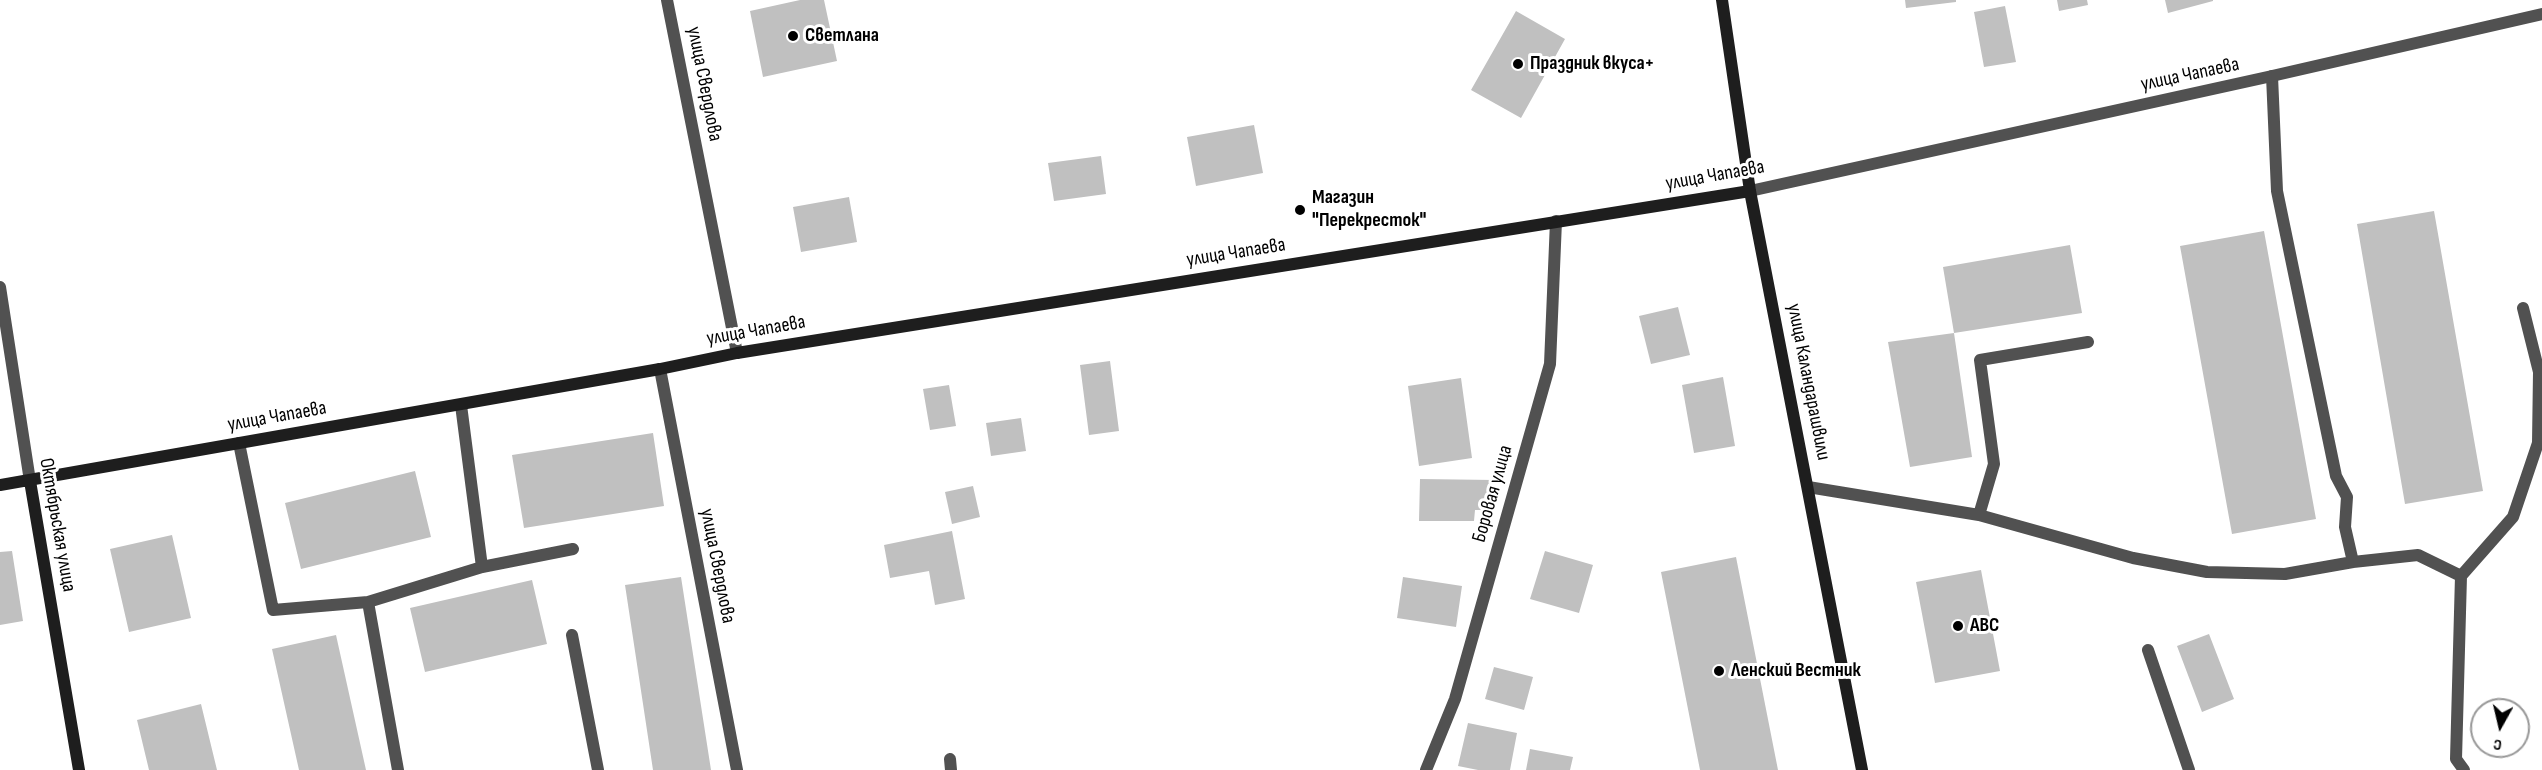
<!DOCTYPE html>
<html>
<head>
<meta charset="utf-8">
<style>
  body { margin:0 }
  #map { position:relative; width:2542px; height:770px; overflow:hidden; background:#fff; font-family:"Sofia Sans Condensed",sans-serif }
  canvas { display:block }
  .north { position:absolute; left:2470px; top:698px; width:60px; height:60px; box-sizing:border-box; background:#fff; border:2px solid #999; border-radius:50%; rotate:188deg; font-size:16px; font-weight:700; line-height:24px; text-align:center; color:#000 }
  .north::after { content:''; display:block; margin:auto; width:21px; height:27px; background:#000; clip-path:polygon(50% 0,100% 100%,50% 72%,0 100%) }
</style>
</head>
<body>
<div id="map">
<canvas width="2542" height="770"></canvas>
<div class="north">С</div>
</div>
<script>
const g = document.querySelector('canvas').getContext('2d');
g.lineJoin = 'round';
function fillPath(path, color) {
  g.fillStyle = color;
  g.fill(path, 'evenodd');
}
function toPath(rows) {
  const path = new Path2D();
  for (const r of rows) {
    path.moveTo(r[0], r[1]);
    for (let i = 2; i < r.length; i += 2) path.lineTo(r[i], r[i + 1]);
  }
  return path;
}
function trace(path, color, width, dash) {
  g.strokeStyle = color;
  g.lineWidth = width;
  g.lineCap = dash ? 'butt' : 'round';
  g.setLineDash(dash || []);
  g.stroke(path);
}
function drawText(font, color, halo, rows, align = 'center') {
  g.font = font + ' "Sofia Sans Condensed",sans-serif';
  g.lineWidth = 6;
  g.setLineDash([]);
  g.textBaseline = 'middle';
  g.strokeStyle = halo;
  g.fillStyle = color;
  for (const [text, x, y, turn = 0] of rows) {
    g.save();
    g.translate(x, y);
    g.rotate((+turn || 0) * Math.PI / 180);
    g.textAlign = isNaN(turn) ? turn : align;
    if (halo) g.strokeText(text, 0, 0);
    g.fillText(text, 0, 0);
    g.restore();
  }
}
const building = toPath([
  [800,0,824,0,837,61,763,77,750,11],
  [1905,0,1956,0,1956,2,1906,8],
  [2057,0,2087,0,2088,5,2059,11],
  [2165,0,2213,0,2213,1,2168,13],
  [2005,6,2016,62,1984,67,1974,12],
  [1516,11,1565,39,1521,118,1471,90],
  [1254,125,1263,173,1196,186,1187,137],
  [1101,156,1106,194,1054,201,1048,163],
  [849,197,857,242,801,252,793,207],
  [2434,211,2483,491,2405,504,2357,224],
  [2264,231,2316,519,2232,534,2180,246],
  [2070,245,2082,313,1954,333,1943,267],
  [1678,307,1690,355,1651,364,1639,316],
  [1954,333,1972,457,1910,467,1888,342],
  [1110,361,1119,431,1089,435,1080,365],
  [1723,377,1735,446,1694,453,1682,385],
  [1461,378,1472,458,1419,466,1408,386],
  [949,385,956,426,930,430,923,389],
  [1021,418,1026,451,991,456,986,423],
  [653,433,664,506,524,528,512,455],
  [415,471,431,537,301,569,285,503],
  [1420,479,1494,480,1494,510,1475,510,1474,521,1419,521],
  [973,486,980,517,952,524,945,492],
  [952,531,965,599,935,605,929,571,890,578,884,545],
  [172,535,191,618,129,632,110,549],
  [12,551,23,621,0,625,0,552],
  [1545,551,1593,565,1579,613,1530,599],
  [1736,557,1778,770,1700,770,1661,572],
  [1981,570,2000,671,1935,683,1916,582],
  [681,577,711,770,653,770,625,585],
  [1403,577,1462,586,1456,627,1397,618],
  [532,580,547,644,425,672,410,608],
  [2209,634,2234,699,2202,712,2177,646],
  [336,635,366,770,299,770,272,649],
  [1494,667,1533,677,1524,710,1485,699],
  [201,704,217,770,149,770,137,720],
  [1468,723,1517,733,1510,770,1478,770,1458,766],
  [1530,749,1573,757,1570,770,1526,770]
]);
const lane = toPath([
  [2272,76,2277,191,2336,476,2347,497,2345,527,2353,562,2418,555,2461,576,2456,759,2464,770],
  [239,443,273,610,368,602,398,770],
  [1808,487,1979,515,2133,558,2207,572,2285,574,2353,562],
  [1979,515,1994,464,1980,360,2088,342],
  [482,567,573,549],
  [2461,576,2513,517,2538,443,2539,372,2523,308],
  [368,602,482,567,461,405],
  [572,635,598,770],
  [2148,650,2189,770],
  [950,759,951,770]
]);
const street = toPath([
  [667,0,737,353],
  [1750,191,2272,76,2542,14],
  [0,287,30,481],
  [660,369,737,770],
  [1426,770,1455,699,1550,364,1556,221]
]);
const secondary = toPath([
  [1722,0,1750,191,1862,770],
  [30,481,79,770],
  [0,485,660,369,737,353,1750,191]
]);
const markers = [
  [793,36,6,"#000"],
  [1518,64,6,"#000"],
  [1300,210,6,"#000"],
  [1958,626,6,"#000"],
  [1719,671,6,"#000"]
];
const poiNames = [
  ["Светлана",805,36],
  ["Праздник вкуса+",1530,64],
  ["Магазин",1312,198],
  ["\"Перекресток\"",1312,221],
  ["ABC",1970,626],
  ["Ленский Вестник",1731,671]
];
const streetNames = [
  ["улица Чапаева",2190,75,-12],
  ["улица Свердлова",704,84,79],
  ["улица Чапаева",1715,176,-10],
  ["улица Чапаева",1236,253,-9],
  ["улица Чапаева",756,331,-10],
  ["улица Каландарашвили",1808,382,79],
  ["улица Чапаева",277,417,-10],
  ["Боровая улица",1493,494,-74],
  ["Октябрьская улица",57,525,80],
  ["улица Свердлова",717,566,79]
];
fillPath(building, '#c0c0c0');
trace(lane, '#515151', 12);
trace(street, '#515151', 12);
trace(secondary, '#1e1e1e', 12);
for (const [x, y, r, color] of markers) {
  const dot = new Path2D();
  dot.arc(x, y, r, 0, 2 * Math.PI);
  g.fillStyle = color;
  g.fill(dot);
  trace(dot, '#fff', 2);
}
drawText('bold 20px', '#000', '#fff', poiNames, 'left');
drawText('20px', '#000', '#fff', streetNames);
</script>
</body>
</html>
